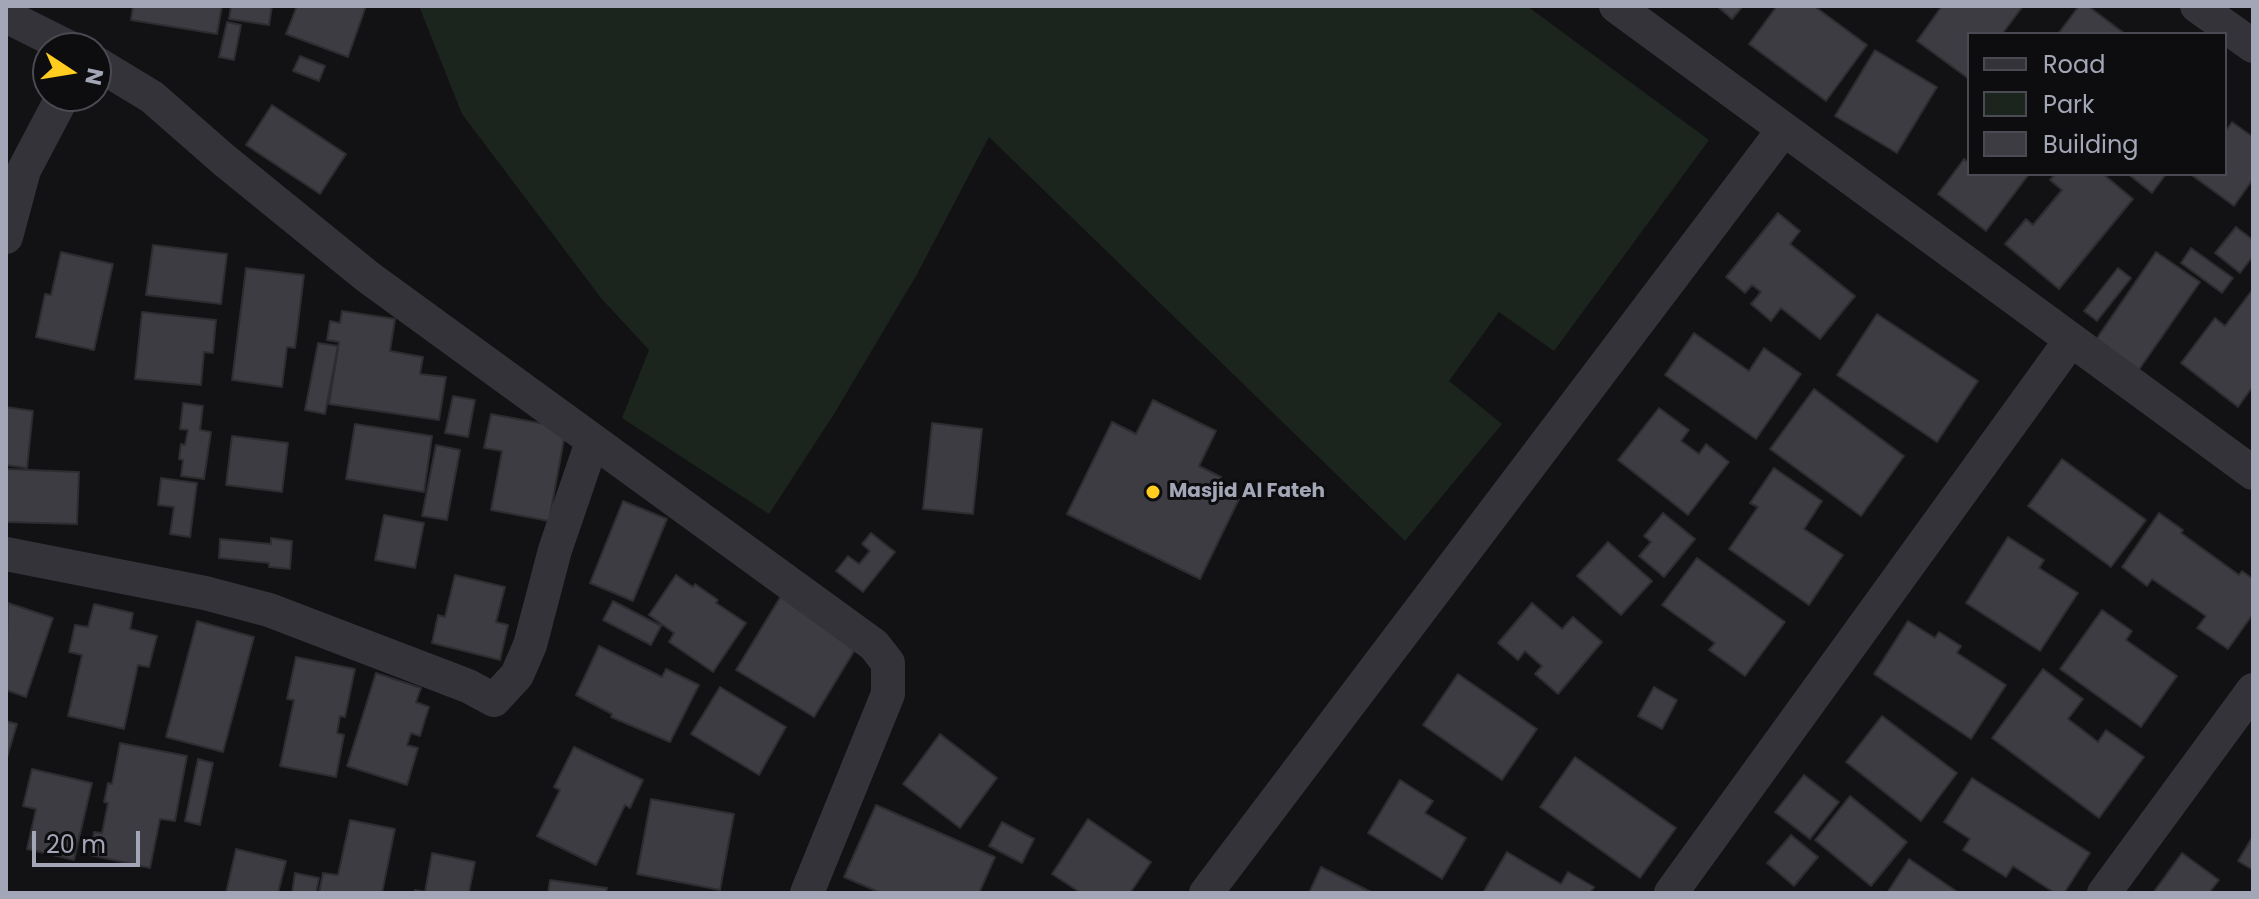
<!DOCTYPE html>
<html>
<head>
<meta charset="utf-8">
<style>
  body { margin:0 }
  #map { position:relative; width:2259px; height:899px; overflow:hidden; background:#121214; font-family:Poppins,sans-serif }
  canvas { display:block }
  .frame { position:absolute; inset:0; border:8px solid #a3a6b6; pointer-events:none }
  .legend { position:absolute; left:1967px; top:32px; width:260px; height:144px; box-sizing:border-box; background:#0d0d0f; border:2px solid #494a52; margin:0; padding:10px 14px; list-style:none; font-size:24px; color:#a3a6b6 }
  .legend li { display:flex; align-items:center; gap:16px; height:40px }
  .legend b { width:40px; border:2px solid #494a52 }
  .north { position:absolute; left:32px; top:32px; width:80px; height:80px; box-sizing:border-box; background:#0d0d0f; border:2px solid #494a52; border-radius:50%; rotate:102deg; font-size:22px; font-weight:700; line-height:32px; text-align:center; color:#a3a6b6 }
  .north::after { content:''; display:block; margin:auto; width:28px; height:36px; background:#ffcc1f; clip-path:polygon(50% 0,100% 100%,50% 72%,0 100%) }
  .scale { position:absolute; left:32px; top:831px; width:108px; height:36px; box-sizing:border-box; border:4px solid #a3a6b6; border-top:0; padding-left:10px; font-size:24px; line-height:28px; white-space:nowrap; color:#a3a6b6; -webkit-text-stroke:6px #0d0d0f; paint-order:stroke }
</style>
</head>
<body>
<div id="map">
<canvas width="2259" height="899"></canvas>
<div class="frame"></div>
<ul class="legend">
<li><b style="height:10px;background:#333339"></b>Road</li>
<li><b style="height:22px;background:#1c241e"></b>Park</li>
<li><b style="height:22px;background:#3c3c42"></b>Building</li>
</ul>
<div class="north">N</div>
<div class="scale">20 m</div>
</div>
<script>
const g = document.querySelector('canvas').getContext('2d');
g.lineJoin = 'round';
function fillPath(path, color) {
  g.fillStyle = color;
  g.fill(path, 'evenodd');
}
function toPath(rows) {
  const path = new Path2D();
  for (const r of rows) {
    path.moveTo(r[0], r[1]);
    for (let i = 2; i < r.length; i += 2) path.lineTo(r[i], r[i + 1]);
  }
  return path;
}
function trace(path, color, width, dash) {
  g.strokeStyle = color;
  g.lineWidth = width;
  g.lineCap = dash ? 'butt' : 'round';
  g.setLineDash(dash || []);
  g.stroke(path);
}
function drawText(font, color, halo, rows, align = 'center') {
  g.font = font + ' Poppins,sans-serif';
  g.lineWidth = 6;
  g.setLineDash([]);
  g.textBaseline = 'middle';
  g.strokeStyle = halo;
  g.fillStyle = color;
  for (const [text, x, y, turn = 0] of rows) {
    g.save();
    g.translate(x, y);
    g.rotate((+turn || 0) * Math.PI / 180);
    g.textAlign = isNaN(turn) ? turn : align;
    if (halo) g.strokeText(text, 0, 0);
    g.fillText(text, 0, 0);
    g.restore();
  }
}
const green = toPath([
  [419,6,1527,6,1709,140,1554,351,1499,312,1449,381,1502,424,1405,541,989,137,916,276,834,414,769,514,622,418,649,350,601,298,462,114]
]);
const building = toPath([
  [133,6,222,6,217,34,131,20,133,6],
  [231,6,272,6,269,25,229,19,231,6],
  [297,6,366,6,348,57,286,34,297,6],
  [1717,6,1743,6,1732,19,1717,6],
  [1777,6,1814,6,1867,45,1826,101,1749,44,1777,6],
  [1942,6,2023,6,2002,34,1969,34,1969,79,1917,41,1942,6],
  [2079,6,2088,6,2125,34,2058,34,2079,6],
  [227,22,241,25,234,60,219,57,227,22],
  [1875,50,1937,87,1897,153,1835,116,1875,50],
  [300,56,325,66,319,81,293,71,300,56],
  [272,105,346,154,320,194,246,145,272,105],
  [2232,122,2253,137,2253,179,2234,206,2193,176,2195,174,2225,174,2225,132,2232,122],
  [1964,159,1969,163,1969,174,2029,174,1986,231,1938,194,1964,159],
  [2055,174,2103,174,2133,199,2059,289,2005,244,2026,219,2033,225,2062,190,2050,180,2055,174],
  [2128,174,2166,174,2152,193,2128,174],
  [1778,213,1800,231,1790,244,1855,296,1820,339,1781,308,1771,321,1751,304,1761,292,1752,285,1745,293,1726,277,1778,213],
  [2236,227,2253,240,2253,256,2240,273,2215,253,2236,227],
  [153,245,227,254,221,304,146,295,153,245],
  [2191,248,2233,278,2222,293,2181,263,2191,248],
  [61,252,113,264,94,350,36,337,45,294,51,295,61,252],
  [2156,252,2200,282,2138,371,2095,341,2156,252],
  [246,268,304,275,295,348,287,347,282,387,232,380,246,268],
  [2118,268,2131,278,2097,321,2084,311,2118,268],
  [2253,289,2253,386,2238,407,2181,363,2215,318,2225,326,2253,289],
  [342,311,395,319,390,351,423,357,420,374,446,377,439,420,329,404,339,342,327,340,330,321,340,323,342,311],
  [142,312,216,320,213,353,204,352,201,385,135,379,142,312],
  [1877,314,1978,381,1937,442,1837,375,1877,314],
  [1694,333,1749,371,1764,348,1801,374,1756,439,1665,375,1694,333],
  [318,343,338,346,325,414,305,410,318,343],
  [1814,389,1904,456,1861,516,1770,449,1814,389],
  [453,396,475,400,468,437,445,433,453,396],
  [1153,400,1216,431,1199,466,1221,477,1217,486,1240,497,1200,579,1067,514,1112,422,1136,434,1153,400],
  [183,403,203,406,200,430,211,432,204,479,181,476,183,460,179,459,181,444,185,445,188,430,180,429,183,403],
  [6,407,33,411,27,468,6,465,6,407],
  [1659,408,1689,430,1681,441,1699,454,1706,444,1729,462,1688,515,1618,460,1659,408],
  [491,414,566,428,549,521,491,510,502,451,484,448,491,414],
  [932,423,982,429,973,514,923,509,932,423],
  [355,424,432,436,424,492,346,479,355,424],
  [232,436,288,443,282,492,226,485,232,436],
  [436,445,460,450,447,520,422,516,436,445],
  [2062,459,2146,520,2111,567,2028,506,2062,459],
  [1774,468,1822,501,1804,529,1843,555,1809,605,1729,549,1758,507,1750,503,1774,468],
  [6,469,79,472,77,524,6,522,6,469],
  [161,478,197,483,190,537,170,534,174,507,158,505,161,478],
  [623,501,667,519,633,601,590,583,623,501],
  [1663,513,1695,539,1664,577,1639,556,1651,542,1644,536,1663,513],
  [2159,513,2183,530,2181,533,2239,575,2242,571,2253,579,2253,614,2228,649,2197,628,2206,616,2152,579,2147,586,2122,567,2159,513],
  [384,515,424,523,415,568,375,560,384,515],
  [871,533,895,552,863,592,836,571,848,556,859,564,870,551,862,544,871,533],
  [2008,537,2044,560,2039,568,2078,593,2040,651,1966,603,2008,537],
  [271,538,292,541,290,569,269,567,269,563,219,558,220,539,271,544,271,538],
  [1608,542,1652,581,1621,615,1577,576,1608,542],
  [1697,558,1785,622,1745,676,1709,650,1715,643,1662,605,1697,558],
  [455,575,505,587,496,622,508,625,500,660,432,643,438,615,445,617,455,575],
  [676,575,693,587,695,584,718,600,716,603,746,623,713,672,669,642,674,633,649,615,676,575],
  [781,596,859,643,814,717,736,670,781,596],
  [613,601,661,626,651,645,603,620,613,601],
  [8,603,53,618,26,697,6,690,8,603],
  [1532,603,1562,629,1573,617,1602,642,1558,694,1535,674,1542,666,1525,651,1518,660,1498,643,1532,603],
  [94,604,133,613,130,629,157,636,149,667,138,665,124,729,68,716,82,655,69,652,75,625,88,627,94,604],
  [2102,610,2132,631,2126,640,2177,676,2141,727,2060,669,2102,610],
  [197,621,254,637,223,752,166,737,197,621],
  [1908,621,1935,638,1939,632,1961,646,1957,653,2006,685,1971,739,1874,674,1908,621],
  [599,646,662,677,666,669,699,685,670,742,611,717,612,714,576,695,599,646],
  [296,657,355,669,345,717,340,716,337,733,344,735,336,777,280,766,294,700,287,699,296,657],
  [2043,669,2083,699,2068,719,2098,742,2106,730,2144,757,2099,818,1992,738,2043,669],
  [376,673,421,688,416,702,429,707,420,736,411,733,407,745,418,748,407,785,347,766,376,673],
  [1458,674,1537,729,1502,780,1423,725,1458,674],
  [720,687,786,727,759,775,691,734,720,687],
  [1654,687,1677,700,1662,729,1638,716,1654,687],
  [1882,716,1957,773,1921,821,1846,762,1882,716],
  [6,721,17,724,6,761,6,721],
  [940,734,997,778,960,828,903,784,940,734],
  [120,743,187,756,175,821,160,819,150,868,90,855,94,832,102,833,108,803,104,802,108,783,112,784,120,743],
  [574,747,643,780,630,808,625,805,596,865,537,836,560,790,554,787,574,747],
  [1575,757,1676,828,1640,878,1540,807,1575,757],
  [198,759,213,763,200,825,185,821,198,759],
  [32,769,92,783,74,860,27,849,36,809,23,806,32,769],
  [1804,775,1839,802,1810,839,1775,812,1804,775],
  [1972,778,2090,853,2064,893,2055,893,2013,866,2006,877,1963,850,1970,839,1944,822,1972,778],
  [1400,780,1433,801,1425,813,1466,838,1442,879,1368,833,1400,780],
  [1850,796,1907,842,1871,886,1815,840,1850,796],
  [651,799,734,814,720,890,637,874,651,799],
  [876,805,995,857,979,893,881,893,844,877,876,805],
  [1088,819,1151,862,1130,893,1081,893,1052,874,1088,819],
  [350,820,395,829,382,893,319,893,323,873,338,875,350,820],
  [1002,822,1034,839,1022,863,989,846,1002,822],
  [1791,835,1818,857,1794,886,1767,863,1791,835],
  [2253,836,2253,870,2238,861,2253,836],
  [236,849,286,861,278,893,226,893,236,849],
  [1507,852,1561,884,1568,872,1594,887,1590,893,1483,893,1507,852],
  [432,853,475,862,469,892,475,893,415,893,415,890,425,892,432,853],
  [2182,853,2219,880,2209,893,2153,893,2182,853],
  [1909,859,1959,893,1887,893,1909,859],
  [1321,867,1373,893,1309,893,1321,867],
  [295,873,319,878,316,893,292,893,295,873],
  [550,880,607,888,606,893,548,893,550,880]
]);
const street = toPath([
  [1616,6,2253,473],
  [2197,6,2253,46],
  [6,16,70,48],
  [96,63,152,97,224,160,368,277,874,645,888,663,888,694,807,893],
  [6,237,24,170,63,96],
  [6,554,205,593,269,610,468,686,494,700,517,675,530,645,555,550,592,442],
  [1206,893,1784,129],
  [1671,893,2071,340],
  [2104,893,2253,690]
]);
const markers = [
  [1153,492,8,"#ffcc1f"]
];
const poiNames = [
  ["Masjid Al Fateh",1169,492]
];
fillPath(green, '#1c241e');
fillPath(building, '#3c3c42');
trace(building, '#2d2c30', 2);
trace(street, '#333339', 34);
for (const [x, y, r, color] of markers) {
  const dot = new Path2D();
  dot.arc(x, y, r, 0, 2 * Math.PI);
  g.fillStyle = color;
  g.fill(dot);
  trace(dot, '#0d0d0f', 3);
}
drawText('bold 20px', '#a3a6b6', '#0d0d0f', poiNames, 'left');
</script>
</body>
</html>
